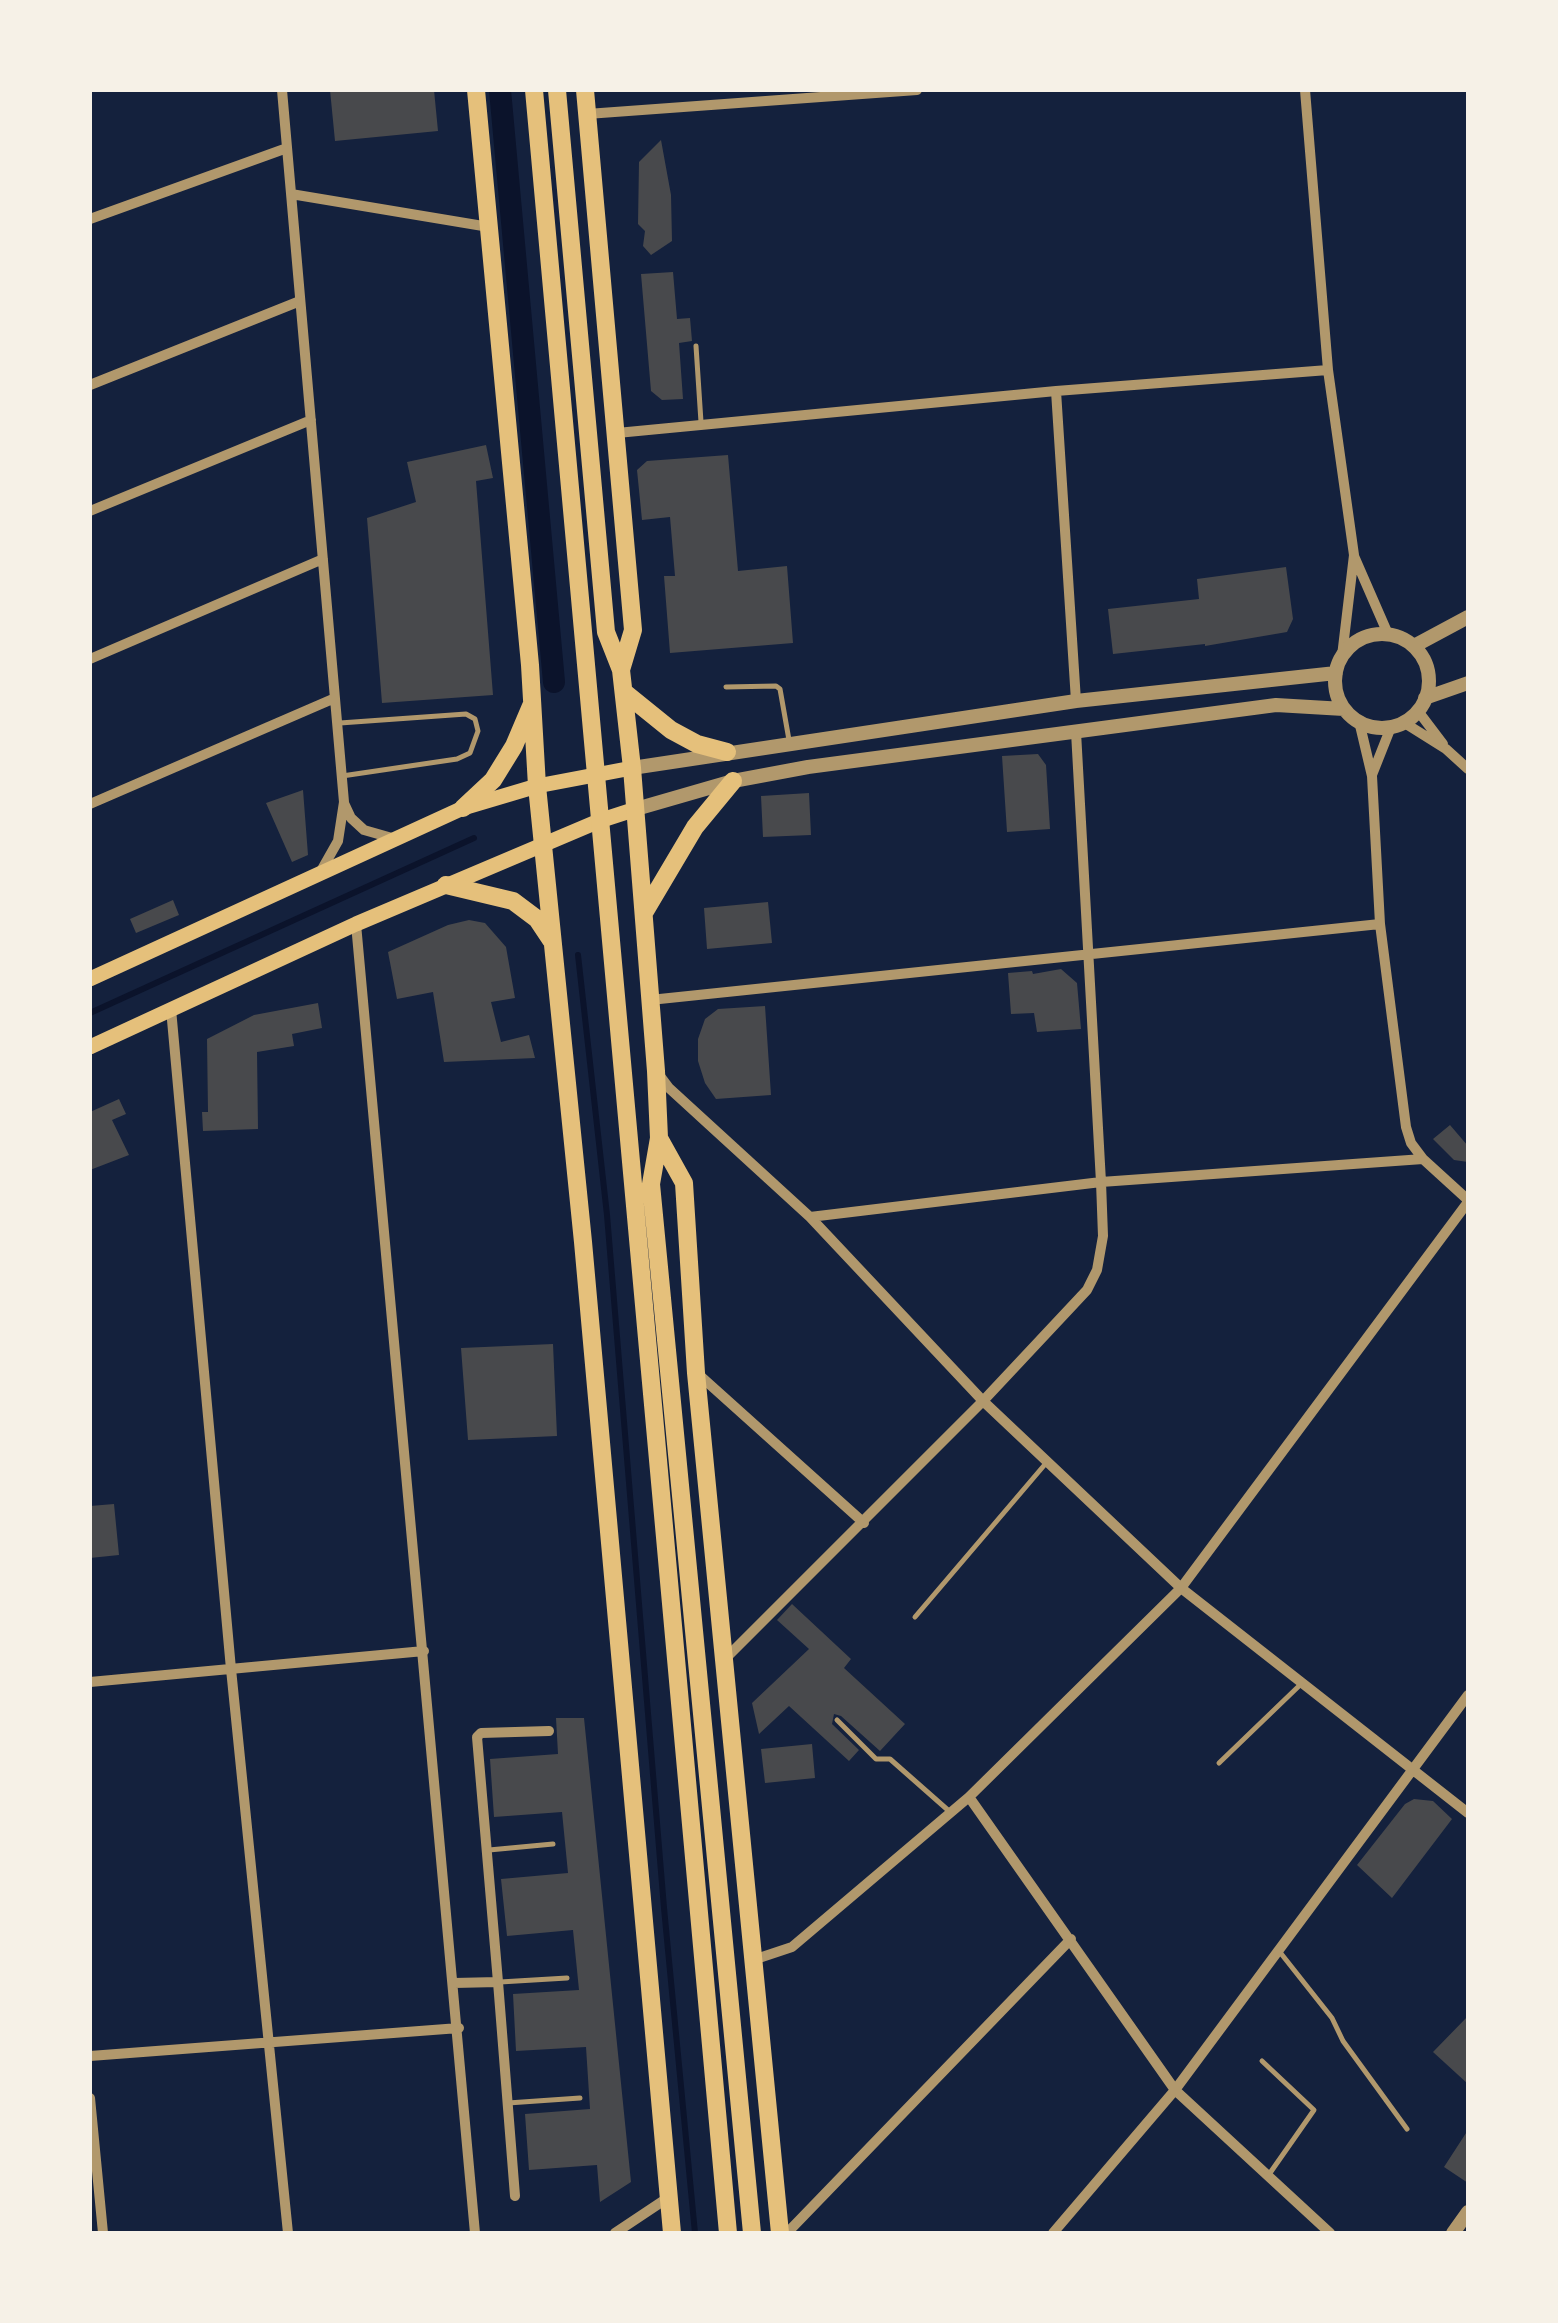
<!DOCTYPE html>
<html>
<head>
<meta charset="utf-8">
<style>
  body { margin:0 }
  #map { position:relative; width:1558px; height:2323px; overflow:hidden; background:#14213d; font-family:"Source Serif 4",serif }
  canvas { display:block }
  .frame { position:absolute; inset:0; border:92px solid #f6f1e7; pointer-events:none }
</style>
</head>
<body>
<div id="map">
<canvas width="1558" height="2323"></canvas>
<div class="frame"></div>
</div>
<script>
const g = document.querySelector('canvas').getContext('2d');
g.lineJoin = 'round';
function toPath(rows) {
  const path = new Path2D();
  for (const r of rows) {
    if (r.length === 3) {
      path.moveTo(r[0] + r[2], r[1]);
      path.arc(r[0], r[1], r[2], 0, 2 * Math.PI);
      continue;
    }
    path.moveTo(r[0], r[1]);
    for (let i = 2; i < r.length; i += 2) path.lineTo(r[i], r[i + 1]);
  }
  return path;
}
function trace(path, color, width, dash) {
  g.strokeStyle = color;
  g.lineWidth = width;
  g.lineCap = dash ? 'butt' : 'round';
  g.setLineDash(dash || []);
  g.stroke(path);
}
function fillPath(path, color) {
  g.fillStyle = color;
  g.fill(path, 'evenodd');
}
const stream = toPath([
  [578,955,607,1215,664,1908,695,2233],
  [90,1013,474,838]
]);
const canal = toPath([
  [500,90,554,682]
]);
const building = toPath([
  [330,90,434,90,438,131,335,141],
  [661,140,671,195,672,241,651,255,643,246,645,231,638,224,639,162],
  [673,272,677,319,690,318,692,341,679,343,683,399,662,400,651,391,641,274],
  [486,445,493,478,476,481,493,695,382,703,367,518,416,502,407,462],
  [728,455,738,571,787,566,793,643,670,653,664,576,675,576,670,517,642,520,637,470,647,461],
  [1286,567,1293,619,1287,632,1205,646,1205,644,1113,654,1108,609,1199,599,1197,579],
  [1038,754,1046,765,1050,829,1007,832,1002,756],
  [303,790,308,855,292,862,266,803],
  [809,793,811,835,763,837,761,796],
  [173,900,179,915,136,933,130,919],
  [768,902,772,943,707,949,704,908],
  [469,920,485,923,506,947,515,998,491,1002,501,1042,529,1035,535,1058,444,1062,433,992,397,999,388,952,448,925],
  [1061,969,1077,983,1081,1029,1037,1032,1034,1013,1011,1014,1008,973,1032,971,1033,974],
  [318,1003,322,1028,292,1034,294,1046,257,1052,258,1129,203,1131,202,1112,208,1112,207,1039,254,1015],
  [765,1006,771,1095,716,1099,705,1083,698,1061,698,1039,705,1019,718,1009],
  [119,1099,126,1114,112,1120,129,1155,90,1170,90,1112],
  [1450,1125,1468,1146,1468,1162,1454,1160,1433,1139],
  [553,1344,557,1436,468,1440,461,1348],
  [114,1504,119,1555,90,1558,90,1506],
  [792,1604,851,1659,844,1668,905,1724,880,1751,841,1716,834,1714,832,1724,859,1750,849,1761,789,1706,759,1734,752,1703,809,1649,777,1620],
  [556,1718,584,1718,631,2182,600,2202,597,2165,529,2170,525,2114,590,2109,586,2047,516,2051,513,1994,579,1990,573,1930,507,1936,501,1879,568,1873,562,1812,494,1817,490,1759,558,1754],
  [812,1744,815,1778,765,1783,761,1749],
  [1414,1799,1433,1801,1452,1819,1392,1898,1357,1865,1405,1804],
  [1468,2016,1468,2084,1433,2052],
  [1468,2130,1468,2183,1444,2167]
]);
const service = toPath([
  [696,346,701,422],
  [726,687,776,686,780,689,789,740],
  [340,723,466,714,475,719,478,731,470,753,457,759,342,776],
  [915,1617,1047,1462],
  [837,1720,876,1759,890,1759,949,1811],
  [1219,1763,1300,1685],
  [489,1850,553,1844],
  [1279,1951,1332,2018,1343,2041,1407,2129],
  [500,1982,567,1978],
  [1262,2061,1314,2110,1270,2173],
  [508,2103,580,2098]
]);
const minor = toPath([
  [282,90,344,802,338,841,321,871],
  [1305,90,1328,370,1354,555,1342,656],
  [587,114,917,90],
  [291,194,489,227],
  [90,219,287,148],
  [90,385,300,301],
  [1056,391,1076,701],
  [617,433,1056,391,1328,370],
  [90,511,311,420],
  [1354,556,1388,634],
  [90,659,323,559],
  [1418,711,1443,744],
  [1359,721,1372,776,1380,924,1406,1127,1411,1143,1423,1159,1468,1200],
  [1403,722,1446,749,1468,769],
  [1372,775,1391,727],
  [344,803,351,818,364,830,392,838],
  [90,804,335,698],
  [356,924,475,2233],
  [650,1000,1380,924],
  [171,1009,231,1669,288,2233],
  [657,1072,669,1088,810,1217,983,1401,1181,1588,1468,1813],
  [810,1217,1101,1182,1423,1159],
  [697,1373,864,1523],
  [726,1658,983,1401,1087,1290,1097,1270,1103,1236,1101,1182,1076,732],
  [90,1682,424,1651],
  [969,1797,1175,2090,1330,2233],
  [753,1960,792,1947,969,1797,1181,1588,1468,1202],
  [498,1982,477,1737,481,1733,549,1731],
  [454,1983,498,1982,515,2196],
  [90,2056,459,2028],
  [90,2098,103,2233],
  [615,2233,669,2197],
  [787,2233,1071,1939],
  [1053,2233,1175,2090,1468,1695]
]);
const tertiary = toPath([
  [1382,681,47],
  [1414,646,1468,617],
  [1425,698,1468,683],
  [632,768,1076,701,1336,673],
  [636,809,733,781,808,767,1276,705,1344,709],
  [1453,2233,1468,2212]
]);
const secondary = toPath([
  [90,979,463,808,537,786,632,768],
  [90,1047,356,924,599,821,636,809]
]);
const primary = toPath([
  [476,90,530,665,537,786,583,1242,672,2233],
  [534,90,728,2233],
  [557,90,606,632,621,670,632,768,656,1071,659,1138,651,1184,752,2233],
  [585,90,633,630,621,670],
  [624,692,671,730,697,744,727,752],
  [463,808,493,780,514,746,531,706],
  [446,885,513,901,537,919,551,940],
  [644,913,695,827,733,781],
  [659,1138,684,1183,696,1373,780,2233]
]);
trace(stream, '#0b132b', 6);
trace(canal, '#0b132b', 22);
fillPath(building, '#48494c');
trace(service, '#b1986c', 5);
trace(minor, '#b1986c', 10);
trace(tertiary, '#b1986c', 14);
trace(secondary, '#e5c07b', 15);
trace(primary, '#e5c07b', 18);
</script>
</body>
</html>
